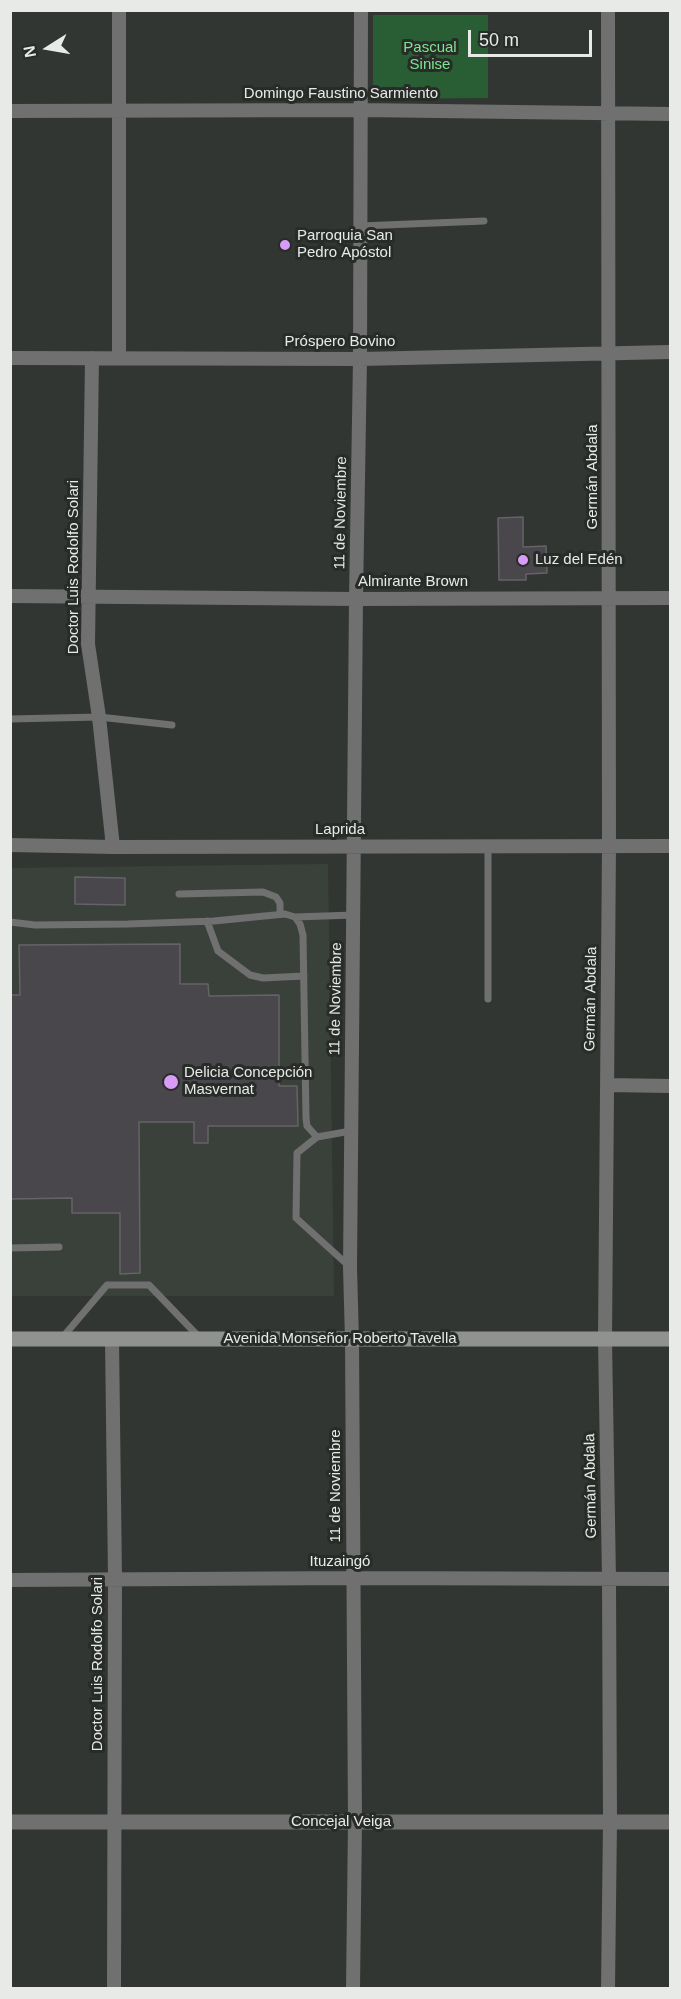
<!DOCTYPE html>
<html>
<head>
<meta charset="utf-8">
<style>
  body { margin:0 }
  #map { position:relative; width:681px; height:1999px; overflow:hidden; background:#323632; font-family:Helvetica,sans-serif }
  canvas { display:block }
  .frame { position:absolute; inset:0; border:12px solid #e8eae8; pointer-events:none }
  .north { position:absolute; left:18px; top:18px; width:60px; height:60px; -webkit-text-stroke:4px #282c28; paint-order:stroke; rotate:259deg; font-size:16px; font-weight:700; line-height:24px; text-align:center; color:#e8eae8 }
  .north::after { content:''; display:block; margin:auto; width:21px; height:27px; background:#e8eae8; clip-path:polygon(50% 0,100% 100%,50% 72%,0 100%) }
  .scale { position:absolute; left:468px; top:30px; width:124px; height:27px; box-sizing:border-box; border:3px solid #e8eae8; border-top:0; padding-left:8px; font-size:18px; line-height:21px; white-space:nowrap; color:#e8eae8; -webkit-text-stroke:4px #282c28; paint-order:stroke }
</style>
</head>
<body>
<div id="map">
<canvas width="681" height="1999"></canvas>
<div class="frame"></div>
<div class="north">N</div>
<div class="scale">50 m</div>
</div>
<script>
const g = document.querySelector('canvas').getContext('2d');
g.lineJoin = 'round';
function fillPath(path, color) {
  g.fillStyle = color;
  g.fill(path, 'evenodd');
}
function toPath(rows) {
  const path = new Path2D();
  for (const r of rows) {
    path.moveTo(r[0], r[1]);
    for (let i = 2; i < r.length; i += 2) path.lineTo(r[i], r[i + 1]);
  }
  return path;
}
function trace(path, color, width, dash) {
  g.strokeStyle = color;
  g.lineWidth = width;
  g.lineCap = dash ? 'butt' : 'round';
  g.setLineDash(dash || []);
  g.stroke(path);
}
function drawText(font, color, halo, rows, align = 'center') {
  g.font = font + ' Helvetica,sans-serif';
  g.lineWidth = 6;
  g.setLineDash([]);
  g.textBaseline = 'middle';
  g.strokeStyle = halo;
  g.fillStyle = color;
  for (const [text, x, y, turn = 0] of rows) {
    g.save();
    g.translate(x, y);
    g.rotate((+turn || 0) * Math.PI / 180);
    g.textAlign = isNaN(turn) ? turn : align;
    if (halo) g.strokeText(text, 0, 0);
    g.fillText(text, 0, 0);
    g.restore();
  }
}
const built = toPath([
  [328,864,334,1296,11,1296,10,868]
]);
const green = toPath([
  [373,15,488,15,488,98,373,99]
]);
const building = toPath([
  [523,517,523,547,546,546,547,573,526,574,526,580,499,580,498,518,523,517],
  [75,877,125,878,125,905,75,904,75,877],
  [180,944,180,984,208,984,209,996,279,995,279,1086,297,1086,298,1126,208,1126,208,1143,194,1143,194,1122,139,1122,140,1273,120,1274,120,1213,72,1213,72,1198,10,1199,10,995,20,995,19,945,180,944]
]);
const service = toPath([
  [360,226,484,221],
  [10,719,99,717,172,725],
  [488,847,488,999],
  [179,894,263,892,276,897,280,903,280,914],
  [295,917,354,915],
  [207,921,218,951,250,975,263,978,304,976],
  [10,922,35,925,128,924,214,921,285,914,295,917,300,924,303,935,306,1118,307,1126,317,1137],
  [10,1248,59,1247],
  [350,1267,296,1218,297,1153,317,1137,351,1131],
  [62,1338,107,1285,149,1285,199,1337]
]);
const minor = toPath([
  [119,10,119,358],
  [10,111,360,110,670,114],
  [10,358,360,359,670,352],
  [92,358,88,644,99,717,113,847],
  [10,596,356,599,670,598],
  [10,845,113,847,670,846],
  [607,1085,670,1086],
  [112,1339,115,1579,114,1988],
  [10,1580,353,1578,670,1579],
  [353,1988,355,1822,352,1340,350,1267,356,599,360,359,361,10],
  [608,1988,610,1822,609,1580,605,1339,609,846,608,10]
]);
const tertiary = toPath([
  [10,1822,670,1822]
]);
const secondary = toPath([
  [10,1339,670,1339]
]);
const markers = [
  [285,245,6,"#d89bf8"],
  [523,560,6,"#d89bf8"],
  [171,1082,8,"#d89bf8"]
];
const parkNames = [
  ["Pascual",430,48],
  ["Sinise",430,65]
];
const streetNames = [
  ["Domingo Faustino Sarmiento",341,94],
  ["Próspero Bovino",340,342],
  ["Germán Abdala",593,477,-90],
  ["11 de Noviembre",341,513,-89],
  ["Doctor Luis Rodolfo Solari",74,567,-90],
  ["Almirante Brown",413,582],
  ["Laprida",340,830],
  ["11 de Noviembre",336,999,-89],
  ["Germán Abdala",591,999,-89],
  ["Avenida Monseñor Roberto Tavella",340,1339],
  ["11 de Noviembre",336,1486,-90],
  ["Germán Abdala",591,1486,-91],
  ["Ituzaingó",340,1562],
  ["Doctor Luis Rodolfo Solari",98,1664,-90],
  ["Concejal Veiga",341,1822]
];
const poiNames = [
  ["Parroquia San",297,236],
  ["Pedro Apóstol",297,253],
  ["Luz del Edén",535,560],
  ["Delicia Concepción",184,1073],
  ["Masvernat",184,1090]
];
fillPath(built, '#3a413a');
fillPath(green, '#295d33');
fillPath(building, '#49474b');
trace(building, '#656367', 1.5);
trace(service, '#6f706f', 7);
trace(minor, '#6f706f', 14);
trace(tertiary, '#6f706f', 15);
trace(secondary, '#8f928f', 15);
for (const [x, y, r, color] of markers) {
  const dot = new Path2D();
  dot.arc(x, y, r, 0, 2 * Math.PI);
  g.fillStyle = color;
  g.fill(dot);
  trace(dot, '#282c28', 2);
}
drawText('15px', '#7ce78f', '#282c28', parkNames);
drawText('15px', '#e8eae8', '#282c28', streetNames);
drawText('15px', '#e8eae8', '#282c28', poiNames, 'left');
</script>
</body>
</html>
